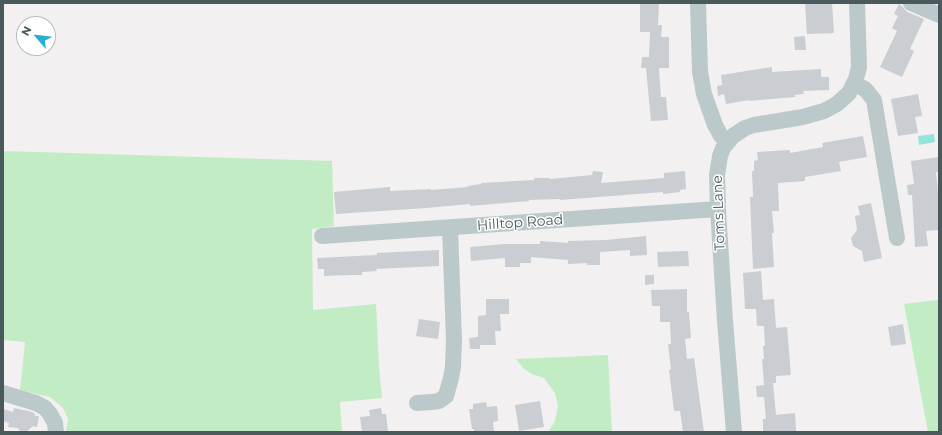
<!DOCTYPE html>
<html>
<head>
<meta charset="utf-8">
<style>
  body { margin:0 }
  #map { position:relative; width:942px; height:435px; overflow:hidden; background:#f2f0f0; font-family:Montserrat,sans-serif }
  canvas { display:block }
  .frame { position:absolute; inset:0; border:4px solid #49595c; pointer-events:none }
  .north { position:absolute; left:16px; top:16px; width:40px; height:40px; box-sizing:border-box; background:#fff; border:1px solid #b6bdbe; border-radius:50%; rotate:298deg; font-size:11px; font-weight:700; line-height:16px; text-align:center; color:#49595c }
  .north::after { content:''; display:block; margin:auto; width:14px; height:18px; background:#27add5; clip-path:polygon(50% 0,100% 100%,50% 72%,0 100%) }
</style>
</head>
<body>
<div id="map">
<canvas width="942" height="435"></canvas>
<div class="frame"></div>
<div class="north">N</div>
</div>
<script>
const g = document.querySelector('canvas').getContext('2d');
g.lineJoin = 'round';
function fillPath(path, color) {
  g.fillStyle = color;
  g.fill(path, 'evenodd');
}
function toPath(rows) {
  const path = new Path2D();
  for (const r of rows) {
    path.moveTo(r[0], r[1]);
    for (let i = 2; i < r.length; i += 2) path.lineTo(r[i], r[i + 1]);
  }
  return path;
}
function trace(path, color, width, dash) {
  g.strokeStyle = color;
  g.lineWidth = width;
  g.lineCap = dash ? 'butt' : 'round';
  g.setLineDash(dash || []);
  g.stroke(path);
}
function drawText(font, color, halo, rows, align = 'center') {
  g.font = font + ' Montserrat,sans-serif';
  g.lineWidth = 3;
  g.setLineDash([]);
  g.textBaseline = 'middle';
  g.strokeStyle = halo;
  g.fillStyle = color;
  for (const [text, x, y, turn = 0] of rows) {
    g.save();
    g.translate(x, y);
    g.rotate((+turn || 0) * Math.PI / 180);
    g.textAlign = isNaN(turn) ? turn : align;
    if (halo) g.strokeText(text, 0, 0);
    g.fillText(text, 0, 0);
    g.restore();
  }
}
const green = toPath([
  [3,151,332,161,334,226,312,229,313,310,376,304,379,367,382,398,340,402,342,432,66,432,68,419,63,408,50,397,20,390,25,342,3,340],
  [939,300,939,432,928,432,904,304],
  [608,355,612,432,548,432,555,421,558,406,555,393,544,378,532,374,523,368,516,359]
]);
const water = toPath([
  [934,134,935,142,919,145,918,136]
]);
const building = toPath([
  [640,3,659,3,658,25,662,25,661,37,669,37,669,68,659,68,661,97,666,97,668,120,651,121,646,68,641,68,642,57,649,57,650,32,640,32],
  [805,3,832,3,834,33,807,34],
  [899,4,902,6,907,12,924,19,910,49,914,51,902,77,880,67,897,31,892,28,898,16,894,14],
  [805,36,806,50,795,50,794,37],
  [772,67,772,72,821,69,821,77,829,77,829,90,803,91,804,94,795,95,795,97,749,101,749,100,726,104,724,94,718,96,717,86,722,85,721,75],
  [918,94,922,116,915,117,918,133,898,136,891,99],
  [863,136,867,157,839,162,841,171,805,177,805,181,778,183,779,211,772,211,774,233,772,233,774,267,753,269,750,197,753,197,752,171,754,171,754,161,758,160,757,152,790,150,790,153,823,147,822,143],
  [939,157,939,172,936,172,939,203,939,230,926,231,928,246,915,247,912,195,908,195,907,185,914,184,911,161],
  [593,171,603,172,601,183,664,178,664,173,685,171,686,189,680,190,680,192,663,194,663,192,560,200,560,199,529,200,529,201,470,206,470,204,426,208,336,214,334,192,390,187,390,191,431,189,431,190,468,187,468,186,481,184,481,183,534,180,534,178,549,178,550,179,592,175],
  [871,203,882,258,864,262,862,251,853,246,851,238,857,230,855,216,860,215,858,206],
  [646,236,647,255,630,256,630,250,600,252,600,265,587,265,587,263,568,264,568,260,531,257,531,263,520,263,520,267,505,267,505,258,471,261,470,247,504,244,540,244,540,241,568,243,568,241,606,240],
  [439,250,439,266,376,269,377,271,362,272,362,275,352,275,324,276,324,269,318,269,317,258,377,255,377,253],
  [688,251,689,266,658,267,657,252],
  [761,271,763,300,774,299,776,328,787,327,791,375,776,376,776,383,773,383,776,415,795,413,796,431,763,432,763,419,766,419,764,397,757,397,756,386,764,385,762,359,764,359,763,346,765,346,764,326,757,326,756,309,745,309,743,273],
  [645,275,654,275,654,284,645,285],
  [687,289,687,312,689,312,691,338,685,339,687,359,694,358,704,432,683,432,680,411,674,411,669,370,671,369,668,344,671,344,670,322,660,322,660,306,652,306,651,290],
  [486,299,509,299,509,314,500,314,501,331,495,331,496,345,480,345,480,349,470,349,469,338,478,337,478,316,486,315],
  [419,319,440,322,438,339,416,336],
  [903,324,906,344,891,346,888,327],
  [540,401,544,427,519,431,515,405],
  [486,402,487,407,497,406,498,421,493,422,494,432,474,432,474,429,472,429,469,409,473,409,473,404],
  [14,408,32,412,35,414,35,416,39,416,37,427,33,426,26,432,20,431,18,428,8,427,9,423,3,421,3,409,13,412],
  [381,408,382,414,386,414,388,432,362,432,360,417,370,416,369,410]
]);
const minor = toPath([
  [698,3,700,72,704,94,715,125,721,136,728,142],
  [911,3,939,15],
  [854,84,865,89,874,100,897,238],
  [322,236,718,209],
  [3,393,36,403,45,408,50,414,55,423,56,432],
  [417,403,432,402,439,401,446,396,451,378,453,367,454,340,450,228],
  [734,432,725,321,718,209,717,175,720,156,723,148,733,136,745,128,754,125,803,117,824,111,837,104,849,93,856,79,859,67,857,3]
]);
const streetNames = [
  ["Toms Lane",719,213,-92],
  ["Hilltop Road",520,223,-4]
];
fillPath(green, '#c2ecc4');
fillPath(water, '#92e5db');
fillPath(building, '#caced2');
trace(minor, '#bcc9cb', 16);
drawText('14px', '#49595c', '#fff', streetNames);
</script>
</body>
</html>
